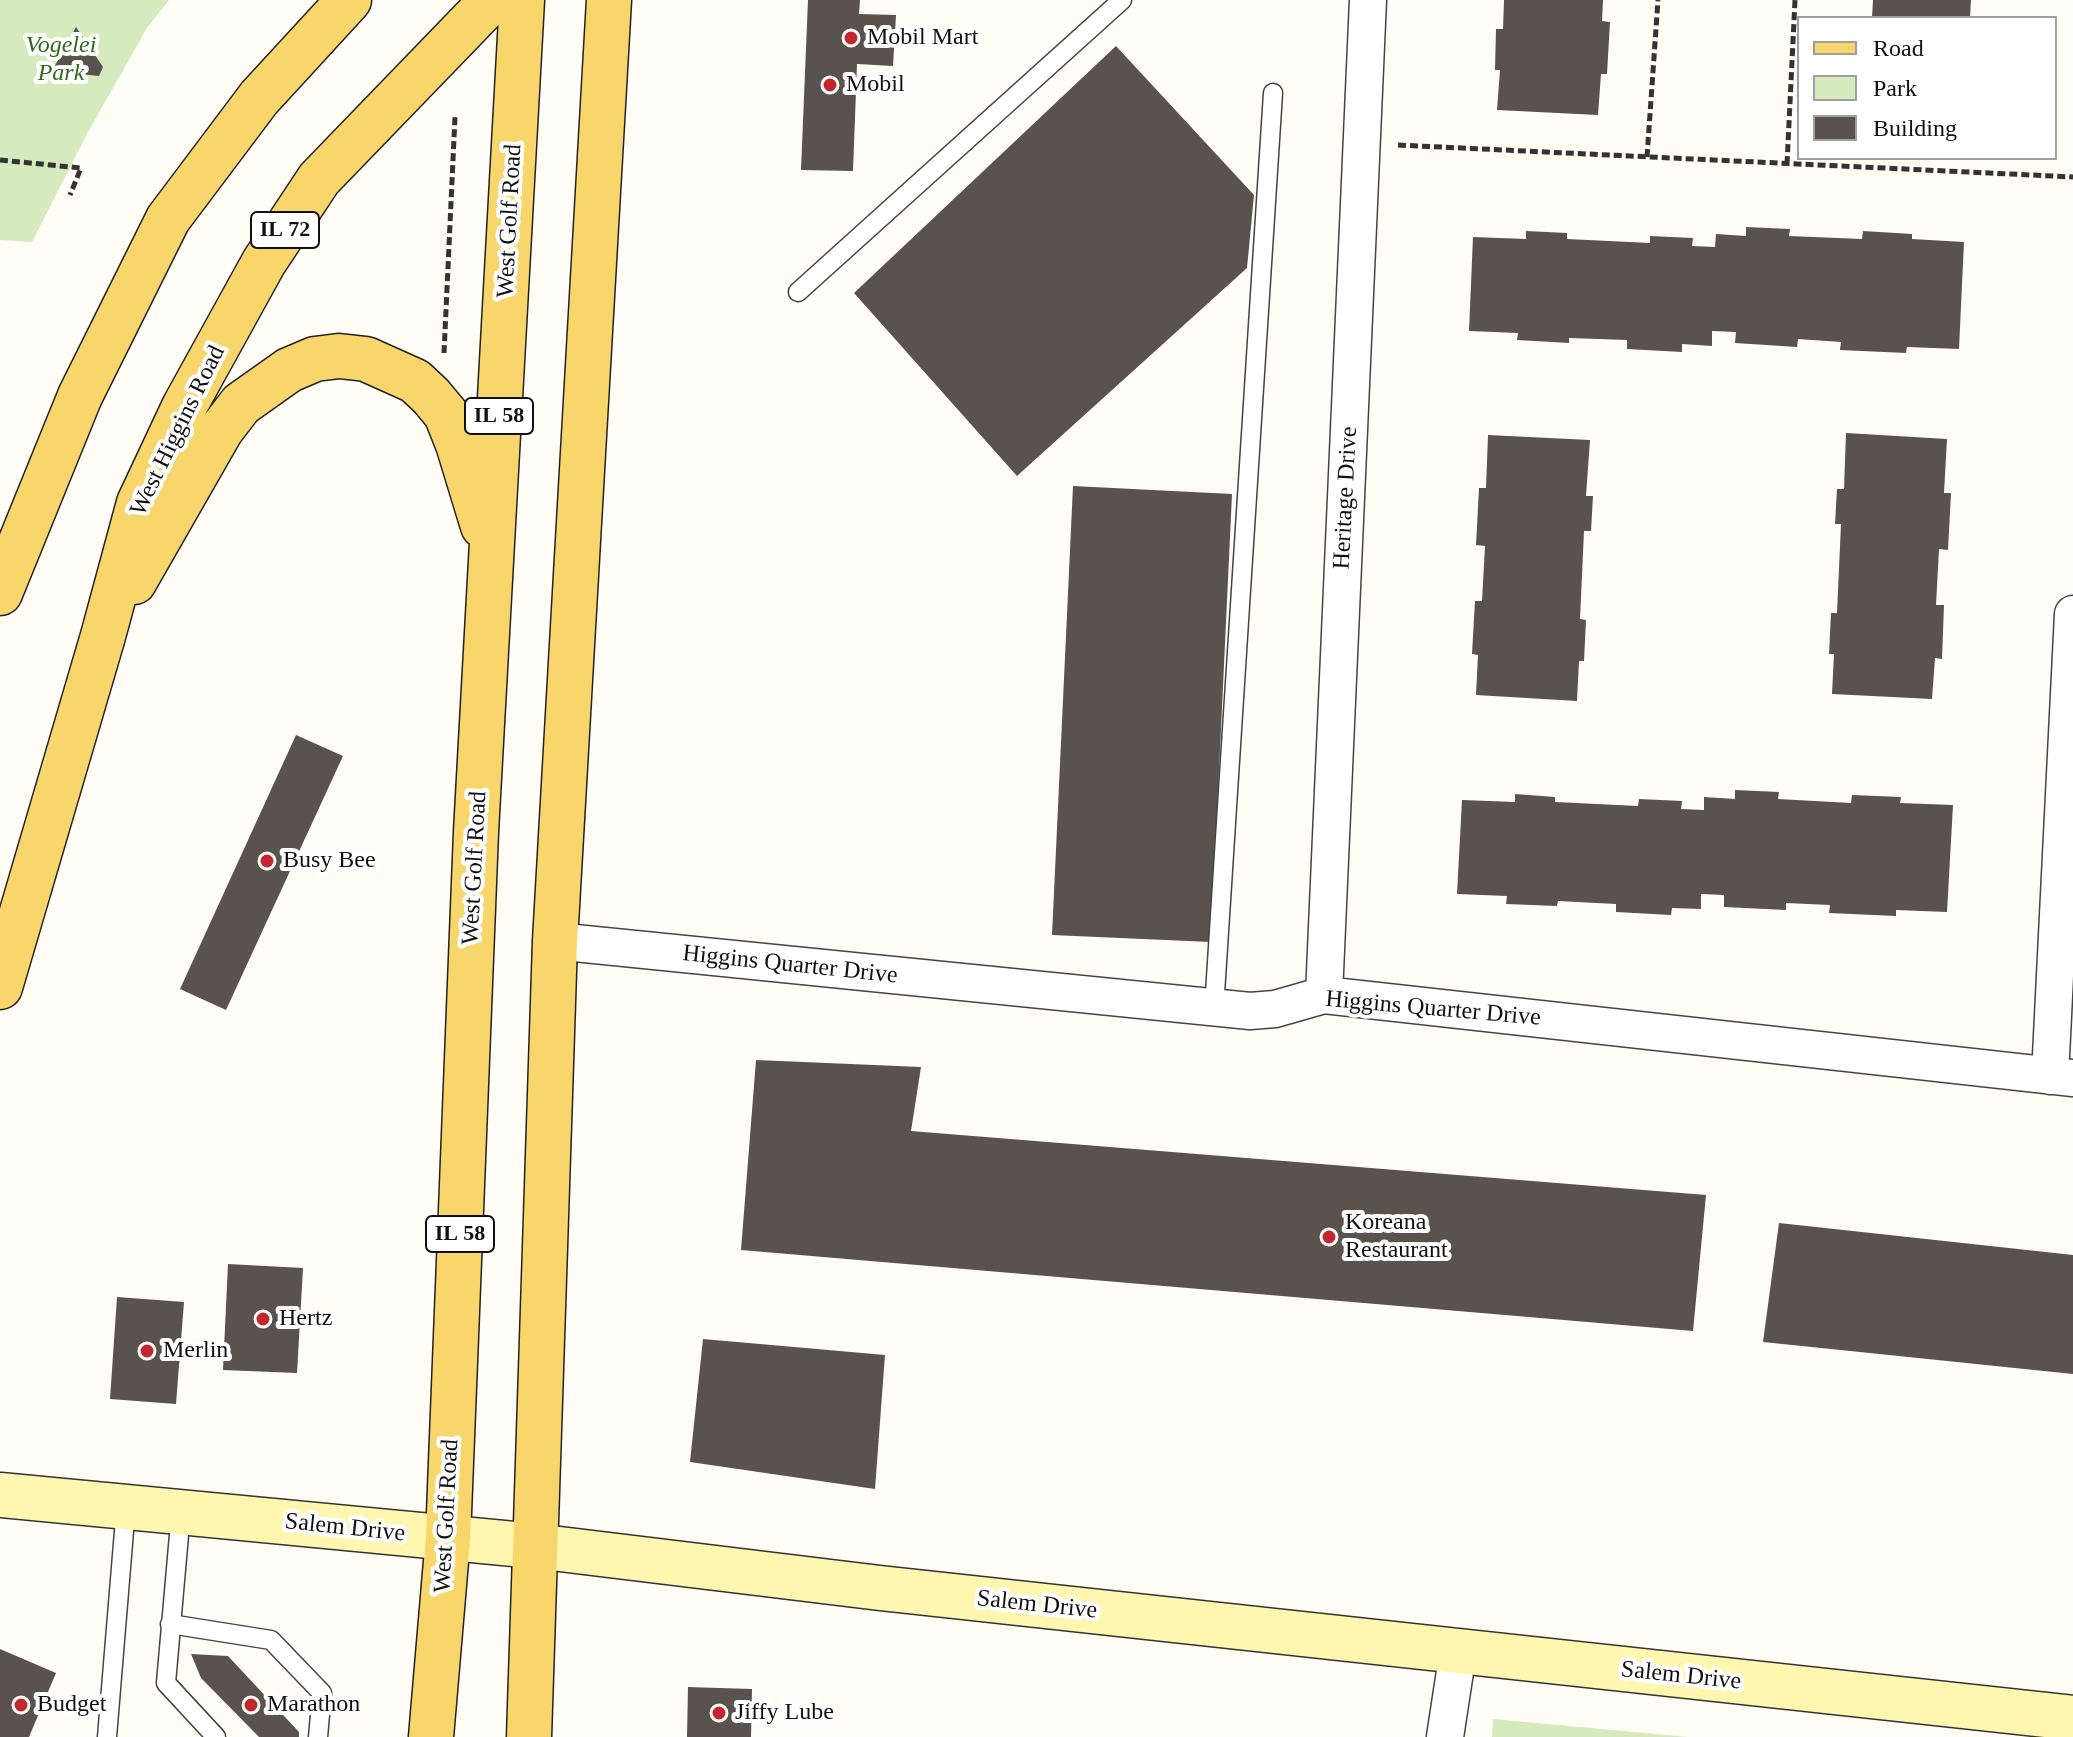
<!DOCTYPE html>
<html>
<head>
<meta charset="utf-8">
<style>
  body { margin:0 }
  #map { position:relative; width:2073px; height:1737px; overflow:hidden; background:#fffdf5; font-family:Georgia,serif }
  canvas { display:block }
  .legend { position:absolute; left:1797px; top:16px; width:260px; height:144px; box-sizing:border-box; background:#fff; border:2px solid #a0a0a0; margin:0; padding:10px 14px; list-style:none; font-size:24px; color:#111 }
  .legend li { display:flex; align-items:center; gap:16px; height:40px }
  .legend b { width:40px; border:2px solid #a0a0a0 }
</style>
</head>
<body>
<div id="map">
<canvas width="2073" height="1737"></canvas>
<ul class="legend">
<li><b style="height:10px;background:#f9d66b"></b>Road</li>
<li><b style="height:22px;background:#d5ebbd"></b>Park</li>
<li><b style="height:22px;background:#5a524d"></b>Building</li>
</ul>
</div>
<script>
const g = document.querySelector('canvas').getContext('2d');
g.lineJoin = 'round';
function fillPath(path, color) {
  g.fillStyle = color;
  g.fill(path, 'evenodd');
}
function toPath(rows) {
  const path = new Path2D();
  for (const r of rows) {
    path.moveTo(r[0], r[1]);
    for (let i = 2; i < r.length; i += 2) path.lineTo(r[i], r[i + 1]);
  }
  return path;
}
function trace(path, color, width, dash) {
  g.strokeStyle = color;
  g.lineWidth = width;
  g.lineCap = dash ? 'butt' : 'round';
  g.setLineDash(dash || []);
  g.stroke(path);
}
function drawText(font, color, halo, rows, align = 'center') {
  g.font = font + ' Georgia,serif';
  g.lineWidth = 8;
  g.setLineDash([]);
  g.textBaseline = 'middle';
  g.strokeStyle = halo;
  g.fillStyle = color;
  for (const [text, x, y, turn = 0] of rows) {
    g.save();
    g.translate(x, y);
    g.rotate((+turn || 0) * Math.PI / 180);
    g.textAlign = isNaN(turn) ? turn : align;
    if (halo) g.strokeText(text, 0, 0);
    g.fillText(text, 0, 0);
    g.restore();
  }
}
const green = toPath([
  [0,0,169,0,147,28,88,132,32,242,0,240],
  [1493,1719,1688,1737,1492,1737]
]);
const building = toPath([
  [808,0,860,0,859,14,896,15,893,66,857,64,853,171,801,170],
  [1504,0,1603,0,1602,21,1610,22,1607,74,1601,74,1598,115,1497,110,1500,70,1495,70,1496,29,1503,29],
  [1873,0,1971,0,1970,18,1872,18],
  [76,27,103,67,99,76,52,71],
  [1116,46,1254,195,1247,268,1017,476,854,293],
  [1746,227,1790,229,1789,236,1862,239,1863,231,1912,234,1912,239,1964,242,1959,349,1907,347,1906,353,1840,350,1841,342,1798,339,1797,347,1735,343,1736,332,1712,331,1712,346,1682,344,1682,352,1627,349,1627,340,1569,338,1569,343,1517,340,1518,333,1469,331,1473,237,1526,239,1526,231,1567,233,1567,239,1650,243,1650,236,1693,238,1692,246,1715,247,1716,234,1746,236],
  [1846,433,1947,439,1944,493,1951,493,1948,550,1939,549,1936,605,1944,605,1942,659,1935,658,1932,699,1832,694,1834,654,1829,654,1831,613,1837,613,1841,524,1835,524,1837,489,1844,489],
  [1488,435,1590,440,1586,496,1593,496,1591,531,1584,531,1580,619,1586,620,1584,661,1579,661,1577,701,1476,695,1478,655,1472,654,1475,601,1482,601,1485,546,1476,545,1479,488,1486,488],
  [1073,486,1232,494,1211,942,1052,935],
  [296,735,343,756,226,1010,180,989],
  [1735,790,1779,792,1778,799,1851,803,1852,795,1901,797,1900,803,1953,805,1947,912,1896,910,1896,916,1829,913,1830,905,1786,903,1786,910,1724,907,1724,895,1701,894,1701,909,1672,908,1671,915,1616,912,1616,904,1558,901,1557,906,1506,904,1507,896,1457,894,1462,800,1515,802,1515,794,1555,797,1555,802,1638,806,1639,799,1682,801,1681,809,1704,810,1704,797,1735,799],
  [756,1060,921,1067,911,1131,1706,1195,1693,1331,741,1250],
  [1779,1223,2073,1255,2073,1374,1763,1342],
  [228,1264,303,1268,297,1373,223,1370],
  [117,1297,184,1302,176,1404,110,1399],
  [703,1339,885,1355,875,1489,690,1462],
  [0,1649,56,1673,29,1737,0,1737],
  [191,1654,228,1656,299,1732,299,1737,259,1737,201,1678],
  [688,1687,752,1689,751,1737,687,1737]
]);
const path = toPath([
  [1398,145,2073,177],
  [1647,157,1658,0],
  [0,160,81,168,70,195],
  [1787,164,1795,0],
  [444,353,455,117]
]);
const lane = toPath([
  [798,292,1122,0],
  [1214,1009,1273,93],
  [181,1512,166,1683,216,1737],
  [170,1624,271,1640,322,1693,318,1737],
  [107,1737,126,1507]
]);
const street = toPath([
  [555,941,1250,1011,1275,1009,1324,995,2073,1078],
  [1324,995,1368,0],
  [2050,1076,2073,614],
  [1445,1737,1458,1652]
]);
const secondary = toPath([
  [0,1495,535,1546,880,1588,2073,1718]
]);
const primary = toPath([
  [134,582,221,430,241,404,289,370,315,359,339,356,366,359,415,381,431,396,446,414,458,444,483,526],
  [0,593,80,396,168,219,259,98,349,0],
  [0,987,103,636,139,503,184,407,264,262,319,179,492,0],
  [431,1737,448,1538,476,832,522,0],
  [529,1737,555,941,609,0]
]);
const markers = [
  [851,38,8,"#c4262e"],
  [830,85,8,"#c4262e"],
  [267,861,8,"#c4262e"],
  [1329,1237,8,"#c4262e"],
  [263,1319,8,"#c4262e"],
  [147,1351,8,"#c4262e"],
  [21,1705,8,"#c4262e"],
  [251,1705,8,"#c4262e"],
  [719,1713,8,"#c4262e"]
];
const shields = [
  [285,230,68],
  [499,416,68],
  [460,1234,68]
];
const shieldNames = [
  ["IL 72",285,230],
  ["IL 58",499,416],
  ["IL 58",460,1234]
];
const poiNames = [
  ["Mobil Mart",867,38],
  ["Mobil",846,85],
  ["Busy Bee",283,861],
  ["Koreana",1345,1223],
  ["Restaurant",1345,1251],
  ["Hertz",279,1319],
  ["Merlin",163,1351],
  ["Budget",37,1705],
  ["Marathon",267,1705],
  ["Jiffy Lube",735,1713]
];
const parkNames = [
  ["Vogelei",61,46],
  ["Park",61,74]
];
const streetNames = [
  ["West Golf Road",510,221,-87],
  ["West Higgins Road",178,431,-64],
  ["Heritage Drive",1346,498,-87],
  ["West Golf Road",475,868,-87],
  ["Higgins Quarter Drive",790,965,6],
  ["Higgins Quarter Drive",1433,1009,5],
  ["West Golf Road",447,1516,-87],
  ["Salem Drive",345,1528,6],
  ["Salem Drive",1037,1605,6],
  ["Salem Drive",1681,1676,6]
];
fillPath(green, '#d5ebbd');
fillPath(building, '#5a524d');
trace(lane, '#444', 21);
trace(street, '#444', 39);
trace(secondary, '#333', 47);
trace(primary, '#222', 47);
trace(path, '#333', 5, [8, 4]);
trace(lane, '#fff', 18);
trace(street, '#fff', 36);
trace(secondary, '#fff6b0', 44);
trace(primary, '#f9d66b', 44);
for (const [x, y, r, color] of markers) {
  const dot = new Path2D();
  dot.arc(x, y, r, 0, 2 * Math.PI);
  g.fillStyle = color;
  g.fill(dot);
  trace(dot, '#fff', 3);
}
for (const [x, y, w] of shields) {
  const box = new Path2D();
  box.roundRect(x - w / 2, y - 18, w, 36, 6);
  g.fillStyle = '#fff';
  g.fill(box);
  trace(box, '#111', 2);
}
drawText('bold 22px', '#111', null, shieldNames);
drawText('24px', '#111', '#fff', poiNames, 'left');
drawText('italic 24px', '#2f6b1f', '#fff', parkNames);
drawText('24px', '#111', '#fff', streetNames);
</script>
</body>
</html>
